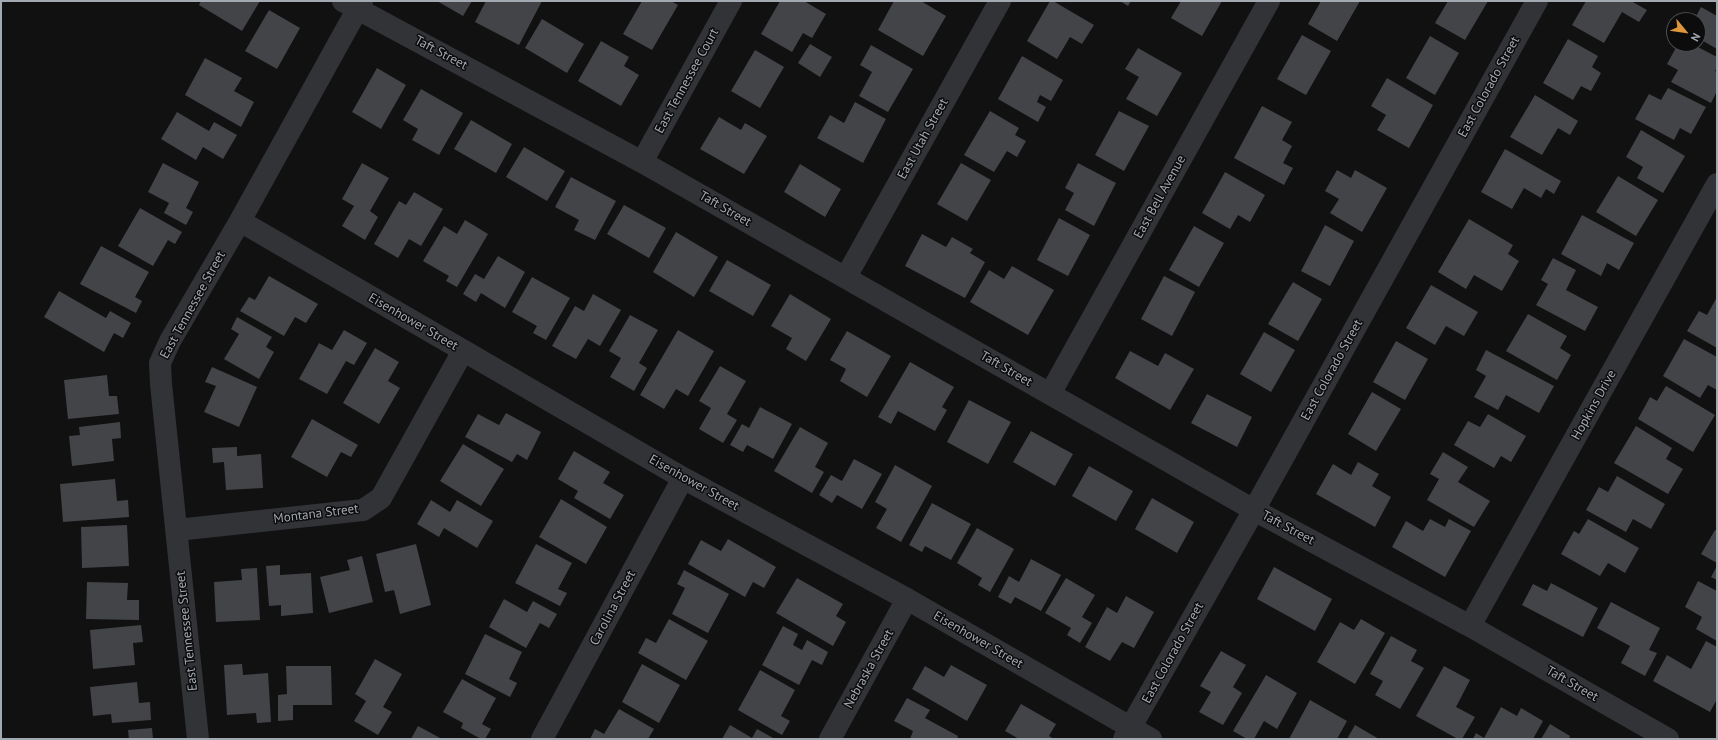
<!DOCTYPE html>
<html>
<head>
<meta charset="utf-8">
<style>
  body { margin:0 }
  #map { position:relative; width:1718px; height:740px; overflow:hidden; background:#111112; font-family:"PT Sans",sans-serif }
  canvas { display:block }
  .frame { position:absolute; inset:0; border:2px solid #a3a9b1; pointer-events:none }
  .north { position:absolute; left:1666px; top:12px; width:40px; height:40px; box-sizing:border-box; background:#0c0c0d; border:1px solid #484b4f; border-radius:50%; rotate:119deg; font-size:11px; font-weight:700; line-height:16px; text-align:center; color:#a3a9b1 }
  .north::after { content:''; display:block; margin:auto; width:14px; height:18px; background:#de973d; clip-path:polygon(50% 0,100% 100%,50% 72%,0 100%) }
</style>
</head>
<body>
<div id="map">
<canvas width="1718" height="740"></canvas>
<div class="frame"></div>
<div class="north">N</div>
</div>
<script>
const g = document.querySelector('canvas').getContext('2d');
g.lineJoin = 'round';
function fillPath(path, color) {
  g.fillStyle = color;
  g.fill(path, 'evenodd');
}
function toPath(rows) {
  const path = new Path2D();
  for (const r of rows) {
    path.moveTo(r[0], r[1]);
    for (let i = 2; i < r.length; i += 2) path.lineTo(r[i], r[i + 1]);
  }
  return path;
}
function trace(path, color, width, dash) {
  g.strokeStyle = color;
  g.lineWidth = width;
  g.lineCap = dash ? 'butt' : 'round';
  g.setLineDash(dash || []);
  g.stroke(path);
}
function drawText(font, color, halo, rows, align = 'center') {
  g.font = font + ' "PT Sans",sans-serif';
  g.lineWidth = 3;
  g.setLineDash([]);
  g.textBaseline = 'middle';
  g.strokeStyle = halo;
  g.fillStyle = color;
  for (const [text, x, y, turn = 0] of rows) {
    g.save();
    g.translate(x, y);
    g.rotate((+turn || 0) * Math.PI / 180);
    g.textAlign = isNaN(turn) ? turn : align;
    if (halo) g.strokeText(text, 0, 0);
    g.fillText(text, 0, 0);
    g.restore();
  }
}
const building = toPath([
  [201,1,260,1,242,31,199,5],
  [437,1,472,1,463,16],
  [486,1,511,2,542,1,519,45,475,22],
  [642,1,671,1,678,5,652,50,623,34],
  [780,1,804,1,826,14,812,38,803,33,792,52,761,34],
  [894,1,921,1,946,16,923,56,878,30],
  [1050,1,1053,1,1094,25,1082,44,1070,37,1057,59,1027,41],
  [1120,1,1131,1,1128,6],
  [1181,1,1222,1,1202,36,1171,18],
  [1321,1,1360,1,1337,41,1308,24],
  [1448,1,1488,1,1465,40,1435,23],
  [1586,1,1631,1,1647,10,1639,22,1622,12,1604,43,1572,25],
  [1701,7,1717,16,1717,49,1698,38,1698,20,1694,20],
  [269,10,300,28,277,69,245,51],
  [542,19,584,44,567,73,525,48],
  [1302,35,1331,51,1306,95,1277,79],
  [1430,36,1459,53,1435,95,1406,78],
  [1568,39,1598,56,1592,67,1601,73,1591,91,1581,86,1573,100,1543,83],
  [601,41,629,57,624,66,639,75,621,106,578,81],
  [810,44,832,57,820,77,798,63],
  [1678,44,1692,44,1717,57,1717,67,1715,71,1717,72,1717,91,1711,103,1671,82,1678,70,1667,64],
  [871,45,913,69,888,112,859,96,872,72,860,65],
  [1138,48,1182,73,1157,116,1126,99,1139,77,1125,69],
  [755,50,784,67,760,108,731,91],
  [1022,56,1063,80,1051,101,1040,95,1037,102,1046,107,1038,122,998,99],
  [205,58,242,78,234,91,254,102,241,127,185,95],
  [377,68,406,85,381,129,352,112],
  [1387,78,1433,105,1409,148,1377,130,1386,115,1371,106],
  [1668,88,1706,107,1691,134,1680,128,1674,140,1635,119,1649,94,1661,100],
  [421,89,463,113,439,155,412,140,418,129,403,120],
  [1535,95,1578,121,1570,135,1558,128,1542,155,1510,137],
  [855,102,886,119,863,163,817,138,830,115,844,123],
  [1262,106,1292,122,1282,140,1292,146,1283,163,1293,168,1284,185,1234,158],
  [990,111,1019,128,1015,135,1026,141,1017,157,1007,151,994,172,964,155],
  [1119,111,1149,126,1124,171,1095,155],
  [177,112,209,131,214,122,237,135,223,159,203,147,196,160,161,139],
  [719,117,741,130,745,123,767,136,744,174,700,149],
  [471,120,512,144,496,173,454,149],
  [1641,130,1685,156,1663,193,1637,178,1643,167,1626,157],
  [524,147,565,171,547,201,506,177],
  [1505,149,1561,181,1554,194,1546,189,1541,198,1524,188,1512,209,1481,192],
  [163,163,199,182,186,208,193,212,186,225,164,213,169,203,148,192],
  [362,163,389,178,370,211,378,217,365,240,342,226,354,206,342,199],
  [961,163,991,180,967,221,937,204],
  [1078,163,1116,183,1094,226,1065,210,1074,193,1065,188],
  [800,164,841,189,825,217,784,192],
  [1337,170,1351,178,1355,170,1387,188,1362,232,1330,213,1339,199,1325,191],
  [1225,172,1265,195,1250,222,1238,215,1230,229,1202,213],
  [1618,176,1658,200,1636,236,1596,212],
  [571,177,616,201,595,240,574,230,579,220,555,207],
  [414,192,443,209,421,246,409,239,398,258,374,244,399,201,406,205],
  [624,205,666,228,649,258,607,234],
  [140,208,182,232,175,244,168,240,153,266,118,246],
  [1582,215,1634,243,1619,270,1607,263,1601,276,1561,254],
  [1059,218,1090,235,1068,276,1037,260],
  [1469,219,1513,245,1508,254,1519,261,1502,291,1474,275,1466,289,1438,272],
  [465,220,488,234,457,287,446,281,449,276,423,261,444,226,457,234],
  [1325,225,1354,241,1330,286,1301,271],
  [1194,226,1224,243,1199,287,1169,270],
  [676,232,718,257,694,297,653,272],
  [922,234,946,247,952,237,973,249,970,253,985,262,965,298,905,266],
  [101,246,149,272,135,297,142,301,136,313,80,284],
  [498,256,525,272,505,308,481,293,476,302,463,294,475,274,484,279],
  [1553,258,1576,270,1566,290,1598,307,1585,331,1536,305,1548,284,1541,280],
  [727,260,771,285,753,316,709,291],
  [1012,266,1054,290,1028,335,970,302,989,270,1004,279],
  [269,276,318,304,306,323,295,317,284,336,240,311,249,297,255,300],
  [1164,276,1195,292,1172,336,1141,319],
  [532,277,570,298,546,340,533,333,537,326,512,312],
  [1293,282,1322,299,1298,341,1268,324],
  [1431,285,1478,312,1464,336,1446,326,1435,345,1406,328],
  [59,291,106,318,110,311,131,323,123,338,114,333,104,352,44,317],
  [593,294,621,310,600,346,588,339,576,359,552,346,575,306,584,311],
  [790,294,831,319,806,361,786,349,792,338,771,326],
  [1717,297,1717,348,1687,331,1699,311,1707,315],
  [1528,314,1567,336,1560,348,1571,355,1557,380,1506,351],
  [630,315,658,330,639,363,647,368,634,391,610,377,621,358,609,351],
  [237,317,272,337,266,347,274,352,259,379,224,359,239,334,231,329],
  [344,330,367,343,354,365,346,361,327,394,299,379,319,343,332,350],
  [678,330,714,351,688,396,676,389,664,409,640,395],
  [847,331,891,356,867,397,840,381,846,369,830,360],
  [1264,332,1295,350,1271,392,1240,374],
  [1684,339,1717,357,1717,390,1708,385,1700,398,1663,376],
  [1396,341,1428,359,1405,400,1373,382],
  [375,348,399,362,388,381,400,388,379,424,343,403],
  [1486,350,1554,386,1539,413,1506,395,1498,410,1474,397,1486,376,1476,370],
  [1130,351,1158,366,1165,353,1194,369,1170,410,1115,378],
  [910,362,954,387,942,407,947,410,935,431,898,411,891,424,878,417],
  [720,366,746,381,727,414,737,420,723,443,699,429,711,408,699,401],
  [212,367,257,387,239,427,204,412,216,386,205,382],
  [107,375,109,396,117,396,119,414,68,419,64,380],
  [1666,386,1715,415,1693,452,1638,419,1650,397,1657,401],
  [1372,392,1401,409,1376,451,1348,434],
  [1207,394,1252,417,1237,447,1191,423],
  [969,400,1011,422,988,464,947,442],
  [760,407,792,424,773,459,747,445,743,452,730,445,742,424,749,428],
  [506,413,541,432,527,460,517,454,512,462,465,437,478,414,499,425],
  [1488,414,1526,436,1511,462,1501,456,1494,468,1454,445,1468,421,1480,427],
  [312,419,358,445,351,457,341,452,327,477,291,457],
  [120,422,121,438,112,439,114,461,72,466,69,436,80,435,79,427],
  [1636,426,1672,448,1666,459,1683,469,1668,494,1614,463],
  [800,427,828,443,815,467,824,472,812,493,774,471],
  [1031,431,1073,454,1055,486,1013,462],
  [463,444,504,469,481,506,440,481],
  [237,447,237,456,261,454,263,488,226,490,224,462,213,463,212,448],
  [574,451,610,472,603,483,624,495,610,519,574,498,578,491,558,479],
  [1443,452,1468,467,1458,482,1490,501,1474,527,1427,500,1439,479,1430,474],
  [854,459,882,474,862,509,837,495,832,503,819,495,831,475,842,481],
  [1358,462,1379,474,1372,486,1391,497,1375,527,1316,494,1333,464,1351,475],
  [895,465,932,486,901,542,876,528,887,509,875,502],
  [1089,466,1133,491,1116,521,1072,496],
  [1617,476,1665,504,1651,529,1633,519,1626,532,1586,510,1599,487,1608,492],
  [115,479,117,501,128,500,129,517,63,522,60,484],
  [1152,498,1194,522,1177,553,1135,529],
  [561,499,607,527,586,564,539,537],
  [431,500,450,512,457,500,493,521,477,548,444,528,439,537,417,524],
  [932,503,971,524,951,560,925,546,922,552,909,545],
  [1430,519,1445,527,1449,519,1471,531,1445,577,1392,547,1406,521,1423,531],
  [1588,519,1639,548,1625,573,1608,563,1600,576,1561,554,1574,531,1579,534],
  [127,525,129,566,82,568,81,527],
  [977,528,1014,549,990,592,978,585,982,578,957,563],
  [1715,530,1717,531,1717,563,1701,554],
  [728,539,776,567,764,588,753,582,745,597,688,564,701,540,721,551],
  [416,544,431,605,400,614,394,590,385,592,376,554],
  [536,544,572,563,558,589,567,593,560,606,515,583],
  [362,556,373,602,329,613,320,577,350,570,347,560],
  [1031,559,1061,575,1041,611,1015,597,1011,604,998,597,1009,576,1019,582],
  [280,565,280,575,311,573,313,613,281,616,281,605,269,606,266,566],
  [1717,566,1717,580,1711,577],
  [1274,567,1332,599,1315,631,1257,599],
  [257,568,260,620,216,622,214,582,242,580,241,569],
  [684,570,729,594,708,633,672,614,685,588,677,584],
  [797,578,843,604,836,616,846,622,833,646,776,613],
  [1066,578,1095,595,1082,617,1092,623,1080,643,1067,635,1071,628,1045,613],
  [1698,581,1717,591,1717,641,1696,629,1702,617,1685,607],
  [87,582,128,583,127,600,139,600,139,620,86,619],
  [1551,583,1598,608,1583,637,1522,605,1533,584,1547,591],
  [1126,596,1154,612,1134,648,1122,642,1110,661,1085,647,1107,607,1117,613],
  [504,599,527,612,533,601,557,614,549,628,540,623,526,648,489,627],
  [1611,602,1660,628,1649,650,1657,653,1645,676,1621,663,1630,646,1597,628],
  [669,619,708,641,686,680,638,653,646,638,656,643],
  [1361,619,1385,633,1355,684,1317,662,1340,622,1354,630],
  [141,625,143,642,133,643,135,665,93,669,90,630],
  [783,626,798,634,793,645,802,650,807,640,828,652,822,665,812,660,799,685,762,665],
  [485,634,522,652,509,679,517,683,510,697,465,674],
  [1391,636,1417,650,1411,661,1424,668,1400,709,1375,695,1383,681,1370,674],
  [1706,641,1717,647,1717,699,1710,712,1653,681,1667,655,1691,669],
  [1221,651,1246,665,1233,687,1242,693,1223,725,1199,712,1211,692,1200,686],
  [375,659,402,674,383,707,392,712,378,735,354,721,366,701,355,694],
  [242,664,243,675,268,673,271,722,257,723,256,713,227,715,224,665],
  [642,664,680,685,659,723,622,702],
  [951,665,987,685,967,721,912,689,925,666,944,677],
  [286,666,331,666,332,705,293,705,293,720,278,721,278,695,287,694],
  [1444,666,1470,680,1456,707,1475,717,1462,739,1458,739,1416,716],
  [760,670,795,690,781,716,790,721,782,735,738,710],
  [1266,675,1297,693,1277,729,1264,721,1254,739,1247,739,1233,731],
  [462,679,496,698,482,724,491,729,485,739,481,739,461,728,463,723,443,712],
  [137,682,139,703,150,702,151,720,112,723,111,714,93,716,90,687],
  [907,698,930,710,925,718,958,736,957,739,910,739,913,731,894,721],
  [1310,700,1347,721,1337,739,1289,739],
  [1021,704,1056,724,1049,736,1054,739,1019,739,1005,731],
  [1501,707,1517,716,1521,708,1543,721,1533,739,1473,739,1476,733,1484,738],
  [619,709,654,729,648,739,590,739,595,729,604,734],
  [1550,724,1570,736,1569,739,1541,739],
  [730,725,752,738,757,729,775,739,722,739],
  [1355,725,1379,739,1347,739],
  [418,726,442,739,411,739],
  [152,728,153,739,129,739,128,730]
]);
const minor = toPath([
  [343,1,642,162,1254,510,1470,626,1668,739],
  [642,162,731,1],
  [240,221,683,478,907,599,1151,739],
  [846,277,1000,1],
  [1050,394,1269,1],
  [177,530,363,510,381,498,463,351],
  [1470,626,1717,184],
  [198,739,161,384,160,363,170,341,240,221,362,1],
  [542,739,683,478],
  [830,739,907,599],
  [1124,739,1254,510,1537,1]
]);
const streetNames = [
  ["Taft Street",441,53,28],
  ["East Tennessee Court",687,81,-61],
  ["East Colorado Street",1489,87,-61],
  ["East Utah Street",923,139,-61],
  ["East Bell Avenue",1160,197,-61],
  ["Taft Street",725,209,30],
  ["East Tennessee Street",193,305,-61],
  ["Eisenhower Street",413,322,30],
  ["Taft Street",1006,369,30],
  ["East Colorado Street",1332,370,-61],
  ["Hopkins Drive",1594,405,-61],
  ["Eisenhower Street",694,483,29],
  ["Montana Street",316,514,-7],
  ["Taft Street",1288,528,28],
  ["Carolina Street",613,608,-62],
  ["East Tennessee Street",187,631,-96],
  ["Eisenhower Street",978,640,30],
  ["East Colorado Street",1173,653,-61],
  ["Nebraska Street",869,669,-61],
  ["Taft Street",1572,684,30]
];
fillPath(building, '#424447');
trace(minor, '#323336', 22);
drawText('13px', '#a3a9b1', '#0c0c0d', streetNames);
</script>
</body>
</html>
